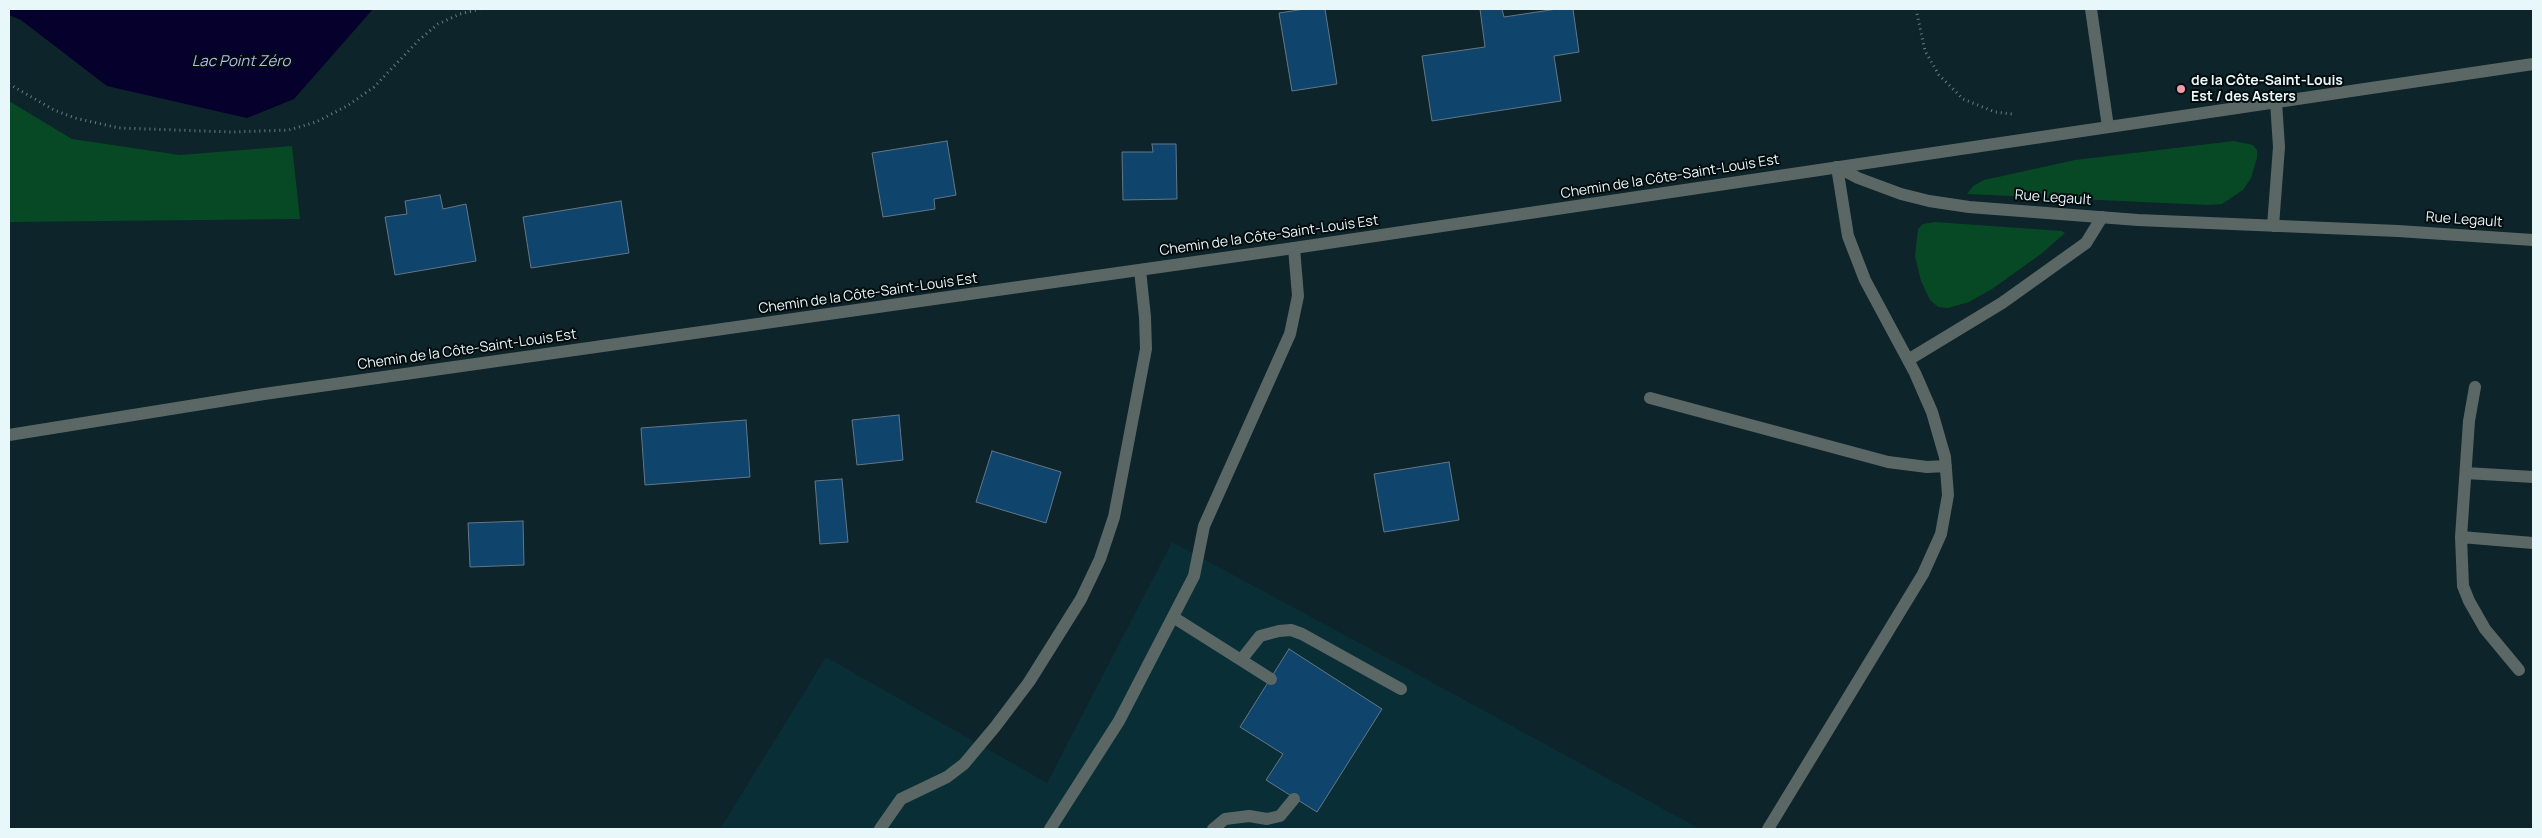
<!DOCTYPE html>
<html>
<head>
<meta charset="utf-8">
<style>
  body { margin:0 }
  #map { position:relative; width:2542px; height:838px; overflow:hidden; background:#0c242a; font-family:Manrope,sans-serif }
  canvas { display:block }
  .frame { position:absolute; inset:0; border:10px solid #e8f7fa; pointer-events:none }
</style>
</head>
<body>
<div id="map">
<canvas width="2542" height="838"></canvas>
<div class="frame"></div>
</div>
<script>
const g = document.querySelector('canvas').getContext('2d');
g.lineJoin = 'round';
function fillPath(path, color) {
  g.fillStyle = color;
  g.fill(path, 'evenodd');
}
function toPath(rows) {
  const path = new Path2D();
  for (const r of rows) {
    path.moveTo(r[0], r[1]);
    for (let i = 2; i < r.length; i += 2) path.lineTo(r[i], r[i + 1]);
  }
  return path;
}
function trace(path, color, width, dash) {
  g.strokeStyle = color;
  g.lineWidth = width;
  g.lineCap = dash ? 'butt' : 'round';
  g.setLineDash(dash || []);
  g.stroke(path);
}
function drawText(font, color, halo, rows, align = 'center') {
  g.font = font + ' Manrope,sans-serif';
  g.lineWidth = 4;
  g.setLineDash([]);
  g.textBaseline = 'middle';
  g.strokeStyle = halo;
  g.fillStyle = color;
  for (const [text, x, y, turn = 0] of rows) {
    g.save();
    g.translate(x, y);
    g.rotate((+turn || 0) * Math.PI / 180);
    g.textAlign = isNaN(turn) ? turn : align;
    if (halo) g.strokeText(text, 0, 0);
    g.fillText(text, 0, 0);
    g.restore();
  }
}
const built = toPath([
  [1172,542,1419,675,1700,829,720,829,826,657,1047,783]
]);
const green = toPath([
  [9,101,72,139,180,155,292,146,300,219,9,222],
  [2234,141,2253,145,2257,150,2257,158,2251,178,2243,190,2222,204,2208,205,1967,194,1973,186,1984,180,2075,160],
  [1935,222,2062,231,2065,233,2041,254,1992,289,1969,302,1948,308,1938,307,1930,300,1921,281,1915,256,1918,229,1923,224]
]);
const water = toPath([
  [9,9,373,9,294,99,247,118,107,86,21,20,9,15]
]);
const building = toPath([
  [1305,9,1325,9,1337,84,1292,91,1279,13,1305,9],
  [1480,9,1502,9,1504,17,1557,9,1573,9,1579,52,1554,56,1561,101,1432,121,1422,56,1485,47,1480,9],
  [947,141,956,195,934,199,935,209,883,217,872,153,947,141],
  [1152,144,1176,144,1177,199,1123,200,1122,152,1153,152,1152,144],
  [440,195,443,209,466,204,476,261,395,275,385,217,407,214,405,201,440,195],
  [621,201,629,253,531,268,523,217,621,201],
  [899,415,903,460,857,465,852,420,899,415],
  [746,420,750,477,645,485,641,428,746,420],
  [992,451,1061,472,1046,523,976,502,992,451],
  [1449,462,1459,520,1384,532,1374,474,1449,462],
  [842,479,848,542,820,544,815,481,842,479],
  [523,521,524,565,470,567,468,523,523,521],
  [1289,649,1382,709,1317,812,1266,780,1283,754,1240,727,1289,649]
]);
const path = toPath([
  [1916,9,1925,51,1939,75,1963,99,1995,112,2012,114],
  [9,84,54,110,75,118,119,128,232,132,289,130,316,122,347,106,374,87,419,40,438,24,460,14,480,9]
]);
const service = toPath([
  [1908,360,2002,303,2086,243,2102,217],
  [2475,387,2469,421,2461,537,2533,543],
  [1650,398,1888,462,1927,467,1946,466],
  [2466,473,2533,477],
  [2461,537,2463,586,2469,601,2485,629,2519,670],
  [1173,617,1241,660,1260,636,1279,631,1291,630,1302,634,1401,689],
  [1241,660,1271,679],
  [880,829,901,799,947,777,964,764,995,727,1029,682,1081,599,1100,559,1114,517,1146,349,1145,317,1140,270],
  [1050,829,1119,721,1194,576,1204,526,1290,334,1298,296,1294,248],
  [1213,829,1225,819,1249,816,1267,819,1280,816,1294,799],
  [1768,829,1923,574,1941,534,1948,495,1945,457,1932,412,1915,373,1865,280,1848,236,1837,167]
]);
const minor = toPath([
  [2091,9,2108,127],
  [1837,167,1858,178,1901,194,1929,201,1969,207,2138,220,2398,231,2533,240],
  [2273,226,2279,147,2276,102]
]);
const tertiary = toPath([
  [9,435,264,394,1294,248,2533,64]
]);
const markers = [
  [2181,89,5,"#f39aab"]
];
const poiNames = [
  ["de la Côte-Saint-Louis",2191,81],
  ["Est / des Asters",2191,97]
];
const streetNames = [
  ["Chemin de la Côte-Saint-Louis Est",1670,177,-9],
  ["Rue Legault",2053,198,4],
  ["Rue Legault",2464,220,4],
  ["Chemin de la Côte-Saint-Louis Est",1269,236,-8],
  ["Chemin de la Côte-Saint-Louis Est",868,294,-8],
  ["Chemin de la Côte-Saint-Louis Est",467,350,-8]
];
const waterNames = [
  ["Lac Point Zéro",241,62]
];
fillPath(built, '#0a2e35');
fillPath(green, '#074925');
fillPath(water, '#05012c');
fillPath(building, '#0f456c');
trace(building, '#657686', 1);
trace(path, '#6a7e83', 3, [1, 4]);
trace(service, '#5b6765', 12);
trace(minor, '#5b6765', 12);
trace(tertiary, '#5b6765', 12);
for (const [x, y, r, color] of markers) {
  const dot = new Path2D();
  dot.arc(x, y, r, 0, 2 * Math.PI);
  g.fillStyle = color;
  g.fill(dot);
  trace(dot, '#040c0e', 2);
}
drawText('bold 14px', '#e8f7fa', '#040c0e', poiNames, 'left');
drawText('14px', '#e8f7fa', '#040c0e', streetNames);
drawText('italic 15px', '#b0bcf5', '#040c0e', waterNames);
</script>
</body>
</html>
